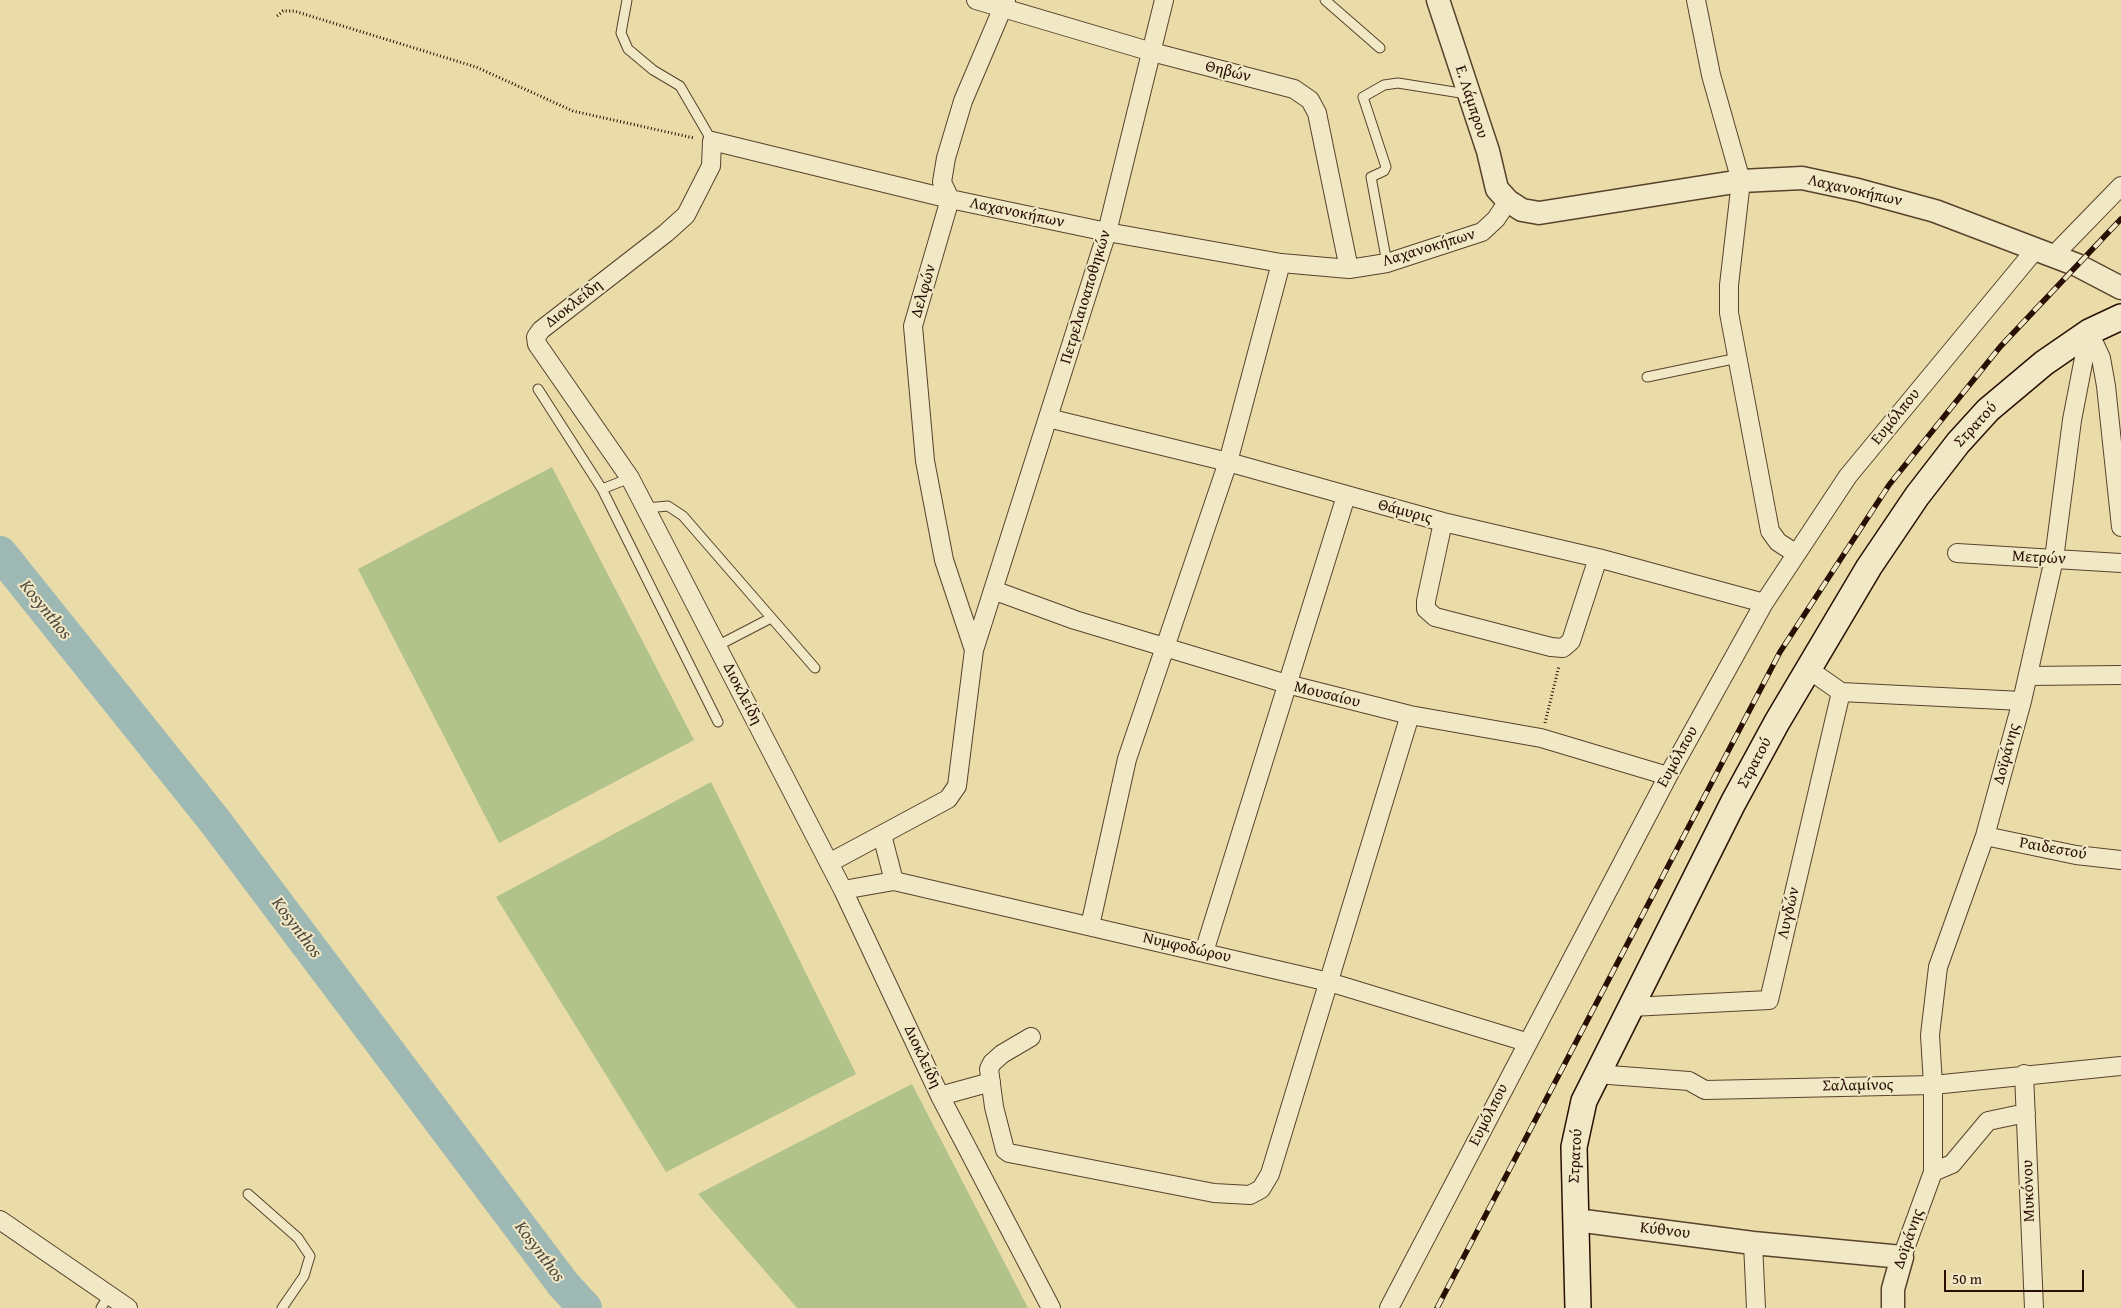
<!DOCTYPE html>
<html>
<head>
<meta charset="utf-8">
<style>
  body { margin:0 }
  #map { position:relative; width:2121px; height:1308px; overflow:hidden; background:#eadca8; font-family:"Gentium Book Plus",serif }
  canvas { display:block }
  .scale { position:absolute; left:1944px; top:1270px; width:140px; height:22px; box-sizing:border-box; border:2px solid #290f03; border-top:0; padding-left:6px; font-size:15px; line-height:18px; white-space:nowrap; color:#290f03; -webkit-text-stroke:4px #f1e8c6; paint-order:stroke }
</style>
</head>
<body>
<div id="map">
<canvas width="2121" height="1308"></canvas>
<div class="scale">50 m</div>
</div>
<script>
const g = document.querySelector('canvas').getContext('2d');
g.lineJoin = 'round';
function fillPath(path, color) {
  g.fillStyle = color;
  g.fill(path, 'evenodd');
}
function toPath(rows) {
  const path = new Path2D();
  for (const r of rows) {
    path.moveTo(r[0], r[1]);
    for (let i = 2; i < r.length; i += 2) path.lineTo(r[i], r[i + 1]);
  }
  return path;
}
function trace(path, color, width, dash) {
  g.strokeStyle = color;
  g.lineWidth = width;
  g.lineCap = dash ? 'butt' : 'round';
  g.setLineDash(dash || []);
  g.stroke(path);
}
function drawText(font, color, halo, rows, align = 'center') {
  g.font = font + ' "Gentium Book Plus",serif';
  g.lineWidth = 4;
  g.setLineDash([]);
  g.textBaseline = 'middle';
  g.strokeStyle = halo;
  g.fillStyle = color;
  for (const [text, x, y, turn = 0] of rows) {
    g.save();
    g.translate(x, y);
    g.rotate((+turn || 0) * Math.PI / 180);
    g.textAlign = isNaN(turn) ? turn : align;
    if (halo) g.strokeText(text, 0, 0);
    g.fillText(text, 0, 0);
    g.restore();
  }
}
const green = toPath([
  [552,467,694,740,499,843,358,569],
  [711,782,856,1074,666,1172,496,897],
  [912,1084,1028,1308,797,1308,698,1194]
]);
const river = toPath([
  [0,553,214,820,563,1284,585,1308]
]);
const path = toPath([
  [277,16,283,11,294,11,476,67,573,111,694,138],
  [1545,723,1559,666]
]);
const service = toPath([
  [627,0,621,33,628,49,653,70,680,86,712,141],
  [1325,0,1380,48],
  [1387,263,1371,177,1384,171,1386,167,1363,97,1384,85,1398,83,1467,94],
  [1647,377,1738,358],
  [538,389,602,489,718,722],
  [602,489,630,478],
  [646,508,668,506,683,516,815,668],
  [717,646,771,618],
  [248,1194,298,1238,310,1256,304,1276,282,1308],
  [101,1308,109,1295]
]);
const minor = toPath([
  [976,0,1152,52,1294,89,1310,100,1317,113,1349,269],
  [1696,0,1711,75,1741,181,1729,285,1729,313,1770,531,1778,542,1795,553],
  [2053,256,2121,186],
  [2089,332,2101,358,2106,386,2121,527],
  [1048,418,1228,462,1443,522,1598,558,1764,603],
  [1443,522,1426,601,1426,609,1435,617,1551,647,1563,648,1571,641,1598,558],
  [1957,553,2121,563],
  [993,590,1075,620,1287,684,1410,715,1541,738,1668,776],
  [974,650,944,560,925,461,913,326,950,199,942,182,946,158,963,101,1006,0],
  [1808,669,1841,692,2022,701],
  [2028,676,2121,675],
  [882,835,894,881],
  [1985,836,2076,855,2121,860],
  [829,863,948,799,957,786,974,650,1107,232,1164,0],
  [843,890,894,881,1329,982,1526,1042],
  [1090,926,1127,759,1228,462,1281,263],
  [1204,952,1346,496],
  [1631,1007,1769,1000,1841,692],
  [1031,1037,1002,1054,992,1063,989,1069,994,1107,1005,1150,1009,1153,1214,1193,1250,1195,1261,1189,1270,1174,1410,715],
  [1596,1074,1689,1081,1705,1090,1933,1085,2121,1066],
  [2024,1074,2034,1308],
  [940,1096,991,1082],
  [1933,1172,1952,1164,1988,1121,2026,1113],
  [0,1220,128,1308],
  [1753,1243,1756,1308],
  [1902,1257,1933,1172,1933,1085,1930,1035,1938,967,1985,836,2022,701,2054,559,2072,420,2089,332],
  [1051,1308,940,1096,843,890,630,478,537,344,536,337,541,330,666,233,686,215,711,166,712,141,950,199,1107,232,1281,263,1349,269,1387,263,1482,232,1496,219,1508,201],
  [1389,1308,1668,776,1764,603,1848,476,2035,250]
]);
const tertiary = toPath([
  [1438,0,1488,151,1497,189,1508,201,1522,210,1539,213,1741,181,1802,178,1858,190,1935,211,2077,265,2121,288],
  [1576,1220,1753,1243,1902,1257,1893,1289,1893,1308]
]);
const secondary = toPath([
  [1578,1308,1574,1147,1584,1101,1733,803,1777,722,1869,567,1917,496,1958,443,1988,410,2044,363,2089,332,2121,317]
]);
const rail = toPath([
  [1437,1308,1780,652,1889,485,2000,347,2121,219]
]);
const streetNames = [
  ["Θηβών",1228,72,14],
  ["Ε. Λάμπρου",1471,102,72],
  ["Λαχανοκήπων",1855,191,13],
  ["Λαχανοκήπων",1017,213,12],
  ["Λαχανοκήπων",1429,248,-17],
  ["Δελφών",924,291,-74],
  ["Πετρελαιοαποθηκών",1086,297,-73],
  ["Διοκλείδη",574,304,-38],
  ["Ευμόλπου",1896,417,-51],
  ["Στρατού",1976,425,-47],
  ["Θάμυρις",1405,512,15],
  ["Μετρών",2039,558,3],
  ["Διοκλείδη",742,694,63],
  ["Μουσαίου",1327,695,14],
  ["Δοϊράνης",2007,754,-75],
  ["Ευμόλπου",1678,757,-61],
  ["Στρατού",1755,763,-62],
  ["Ραιδεστού",2053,849,10],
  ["Λυγδών",1789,913,-77],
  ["Νυμφοδώρου",1187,948,13],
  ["Διοκλείδη",922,1057,65],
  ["Σαλαμίνος",1858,1086,-1],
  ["Ευμόλπου",1489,1115,-63],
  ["Στρατού",1576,1156,-87],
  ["Μυκόνου",2029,1191,-92],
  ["Κύθνου",1665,1231,7],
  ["Δοϊράνης",1909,1239,-71]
];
const waterNames = [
  ["Kosynthos",45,610,51],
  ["Kosynthos",296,928,53],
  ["Kosynthos",539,1252,53]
];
fillPath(green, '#b2c28b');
trace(river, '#9eb8b4', 34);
trace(service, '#59422c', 11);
trace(minor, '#59422c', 20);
trace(tertiary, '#59422c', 25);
trace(secondary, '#290f03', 28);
trace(path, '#290f03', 3, [1, 2.5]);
trace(service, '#f1e8c6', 9);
trace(minor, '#f1e8c6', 18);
trace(tertiary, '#f1e8c6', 22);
trace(secondary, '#f1e8c6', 25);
trace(rail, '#290f03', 5.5);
trace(rail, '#f1e8c6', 4, [11]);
drawText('16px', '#290f03', '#f1e8c6', streetNames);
drawText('italic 18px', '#524a41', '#f1e8c6', waterNames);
</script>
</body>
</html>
